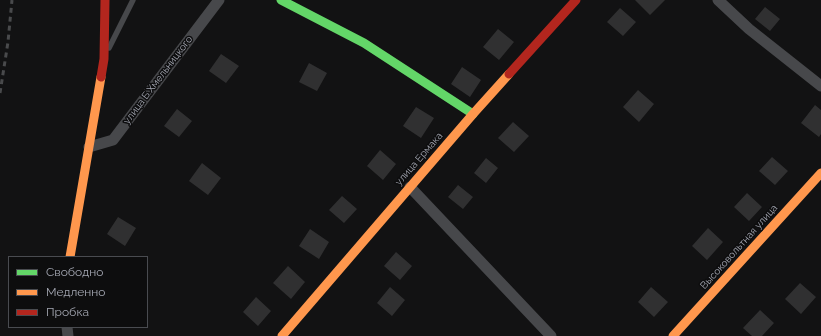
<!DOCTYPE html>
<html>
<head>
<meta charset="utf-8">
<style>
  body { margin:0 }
  #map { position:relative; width:821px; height:336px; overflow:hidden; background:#121213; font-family:Raleway,sans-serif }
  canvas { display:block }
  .legend { position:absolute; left:8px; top:256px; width:140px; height:72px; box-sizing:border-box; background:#0d0d0e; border:1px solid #494b50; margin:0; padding:5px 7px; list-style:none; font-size:12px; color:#a4a7b2 }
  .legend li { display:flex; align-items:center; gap:8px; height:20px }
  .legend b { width:20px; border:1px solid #494b50 }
</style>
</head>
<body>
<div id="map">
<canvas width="821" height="336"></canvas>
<ul class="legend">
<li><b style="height:5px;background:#63d668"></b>Свободно</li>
<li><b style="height:5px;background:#ff974d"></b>Медленно</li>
<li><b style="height:5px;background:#b3261e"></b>Пробка</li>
</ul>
</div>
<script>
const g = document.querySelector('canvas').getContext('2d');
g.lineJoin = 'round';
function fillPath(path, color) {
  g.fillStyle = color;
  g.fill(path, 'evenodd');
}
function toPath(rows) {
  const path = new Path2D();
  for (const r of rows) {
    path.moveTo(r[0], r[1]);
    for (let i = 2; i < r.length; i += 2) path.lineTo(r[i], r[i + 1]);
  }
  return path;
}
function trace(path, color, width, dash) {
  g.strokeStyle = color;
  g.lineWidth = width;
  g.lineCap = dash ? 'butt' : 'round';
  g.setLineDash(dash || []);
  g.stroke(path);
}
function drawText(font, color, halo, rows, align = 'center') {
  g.font = font + ' Raleway,sans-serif';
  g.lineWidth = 3;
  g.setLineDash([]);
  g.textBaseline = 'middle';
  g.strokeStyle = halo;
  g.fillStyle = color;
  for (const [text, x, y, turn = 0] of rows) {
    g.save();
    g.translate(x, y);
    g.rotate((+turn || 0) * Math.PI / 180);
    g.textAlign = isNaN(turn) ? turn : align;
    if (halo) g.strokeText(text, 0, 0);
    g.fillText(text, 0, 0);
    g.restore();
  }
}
const building = toPath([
  [635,0,665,0,650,15],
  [765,7,780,19,770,31,755,19],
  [620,8,636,22,623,36,607,22],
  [498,29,514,42,499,60,483,47],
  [221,54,239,66,226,83,209,71],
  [309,63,327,73,317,91,299,82],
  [462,67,481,80,470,97,451,84],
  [638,90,654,104,639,122,623,107],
  [815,105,821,110,821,134,819,137,801,123],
  [416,107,434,118,421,138,403,126],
  [177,109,192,121,179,137,164,126],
  [513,122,529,136,514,152,498,138],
  [380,150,396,164,383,180,367,166],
  [772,157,788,171,775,185,759,171],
  [486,158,498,168,486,183,474,173],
  [202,163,221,178,208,195,189,181],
  [458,185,473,197,463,209,448,197],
  [747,193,762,207,749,221,734,207],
  [342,196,357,209,344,223,329,210],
  [118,217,136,228,125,246,107,234],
  [708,228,723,242,707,260,692,246],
  [310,229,329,242,319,259,299,246],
  [396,252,412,266,400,280,384,266],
  [288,266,305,282,291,299,273,283],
  [800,283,816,297,801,314,785,299],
  [390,287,405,300,392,316,377,303],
  [651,287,668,302,654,317,638,302],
  [256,297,271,311,258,326,243,312],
  [760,310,774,323,762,336,752,336,743,328]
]);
const lane = toPath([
  [109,48,133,0]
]);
const street = toPath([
  [718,0,749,29,821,86],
  [89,147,113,140,219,0],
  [410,187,551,336],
  [67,327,68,336]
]);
const fast = toPath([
  [281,0,364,43,473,114]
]);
const slow = toPath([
  [70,257,101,77],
  [282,336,473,114,509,74],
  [673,336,821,173]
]);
const jam = toPath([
  [509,74,576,0],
  [101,77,104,59,105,0]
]);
const rail = toPath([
  [0,93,8,42,12,0]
]);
const streetNames = [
  ["улица Б.Хмельницкого",158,80,-53],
  ["улица Ермака",419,159,-49],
  ["Высоковольтная улица",739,247,-48]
];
fillPath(building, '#303031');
trace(lane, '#47484b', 5.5);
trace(street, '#47484b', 11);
trace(fast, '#63d668', 9);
trace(slow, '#ff974d', 9);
trace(jam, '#b3261e', 9);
trace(rail, '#494a4c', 3, [5, 4]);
drawText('10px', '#a4a7b2', '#0d0d0e', streetNames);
</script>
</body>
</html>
